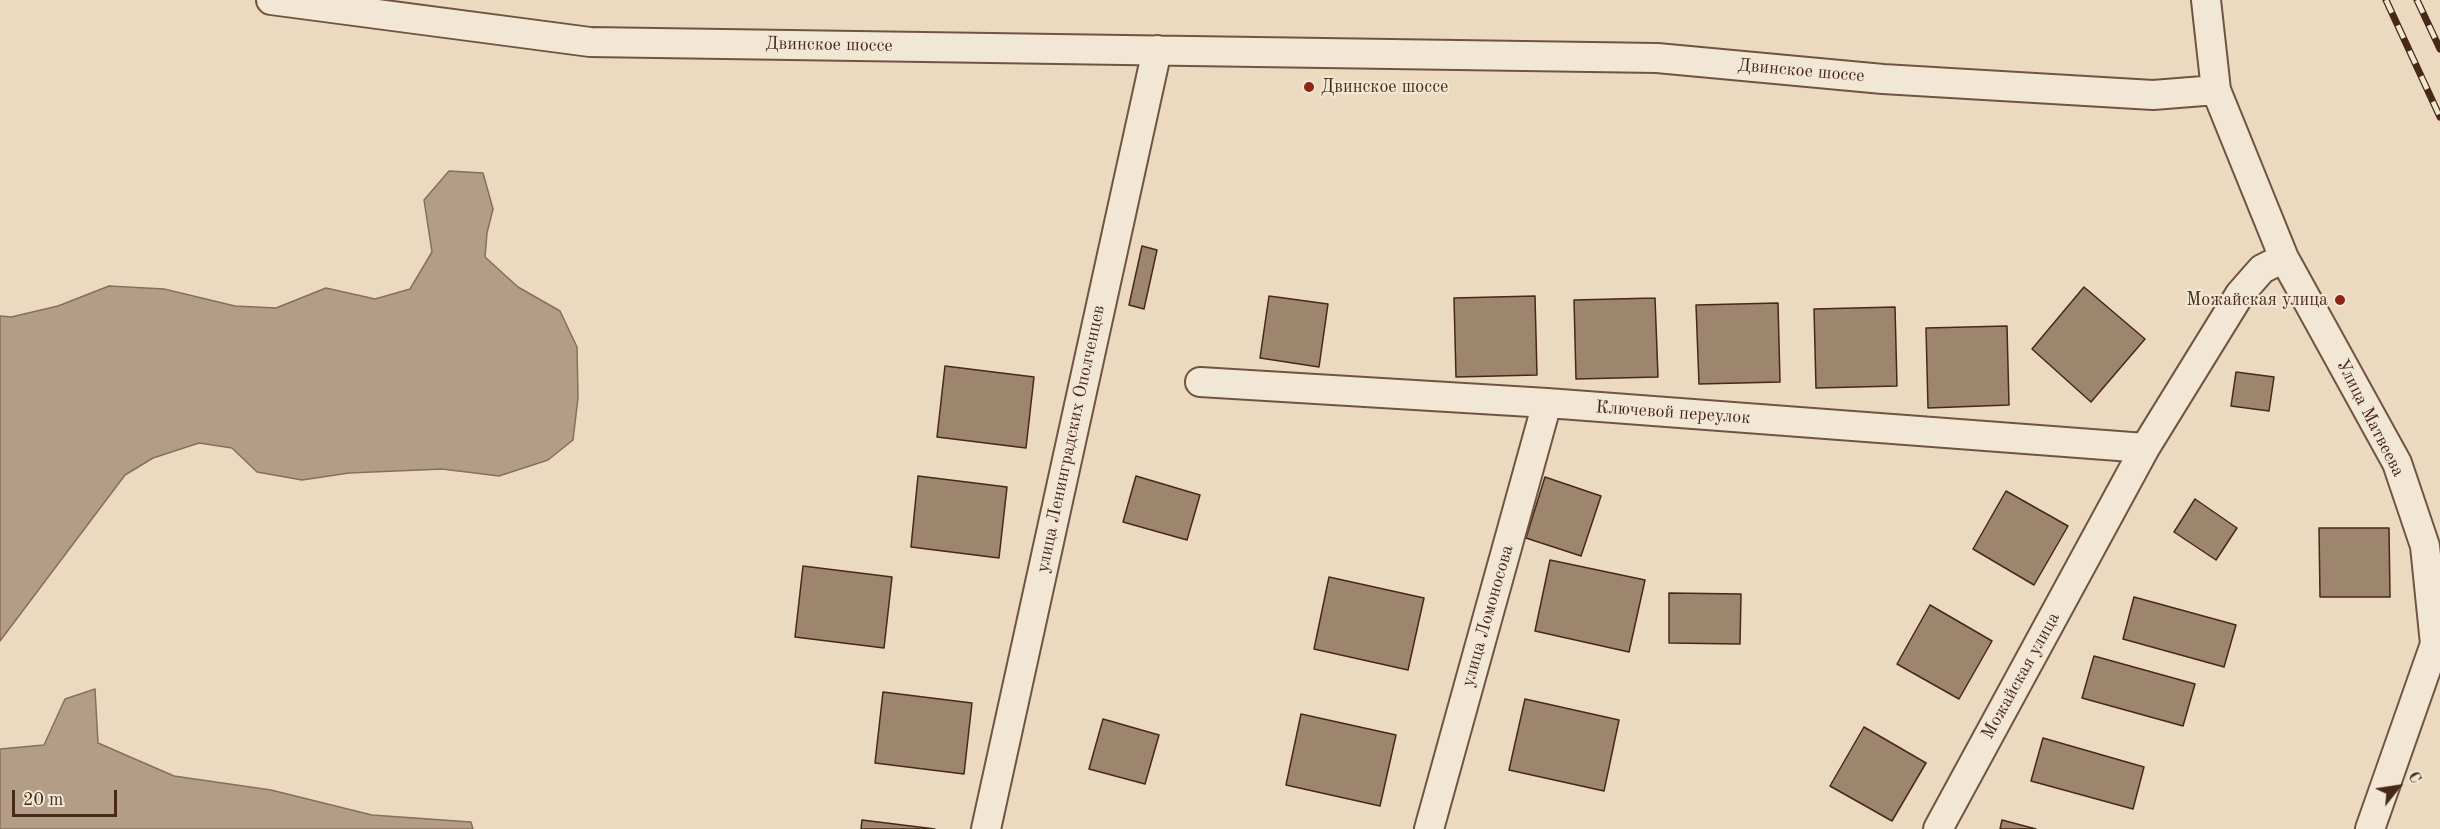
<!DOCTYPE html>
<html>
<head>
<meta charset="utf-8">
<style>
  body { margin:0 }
  #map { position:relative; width:2440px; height:829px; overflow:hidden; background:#ebdabf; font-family:"Old Standard TT",serif }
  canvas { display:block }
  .north { position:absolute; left:2368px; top:757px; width:60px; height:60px; -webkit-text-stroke:4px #f2e7d5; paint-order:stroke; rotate:60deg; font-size:16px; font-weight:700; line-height:24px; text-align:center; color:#482816 }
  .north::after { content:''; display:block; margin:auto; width:21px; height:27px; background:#482816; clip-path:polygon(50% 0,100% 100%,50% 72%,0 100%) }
  .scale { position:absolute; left:12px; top:790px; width:105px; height:27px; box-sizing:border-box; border:3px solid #482816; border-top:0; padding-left:8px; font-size:18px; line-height:21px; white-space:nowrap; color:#482816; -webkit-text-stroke:4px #f2e7d5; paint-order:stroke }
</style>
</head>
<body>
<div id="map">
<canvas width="2440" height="829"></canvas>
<div class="north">С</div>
<div class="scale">20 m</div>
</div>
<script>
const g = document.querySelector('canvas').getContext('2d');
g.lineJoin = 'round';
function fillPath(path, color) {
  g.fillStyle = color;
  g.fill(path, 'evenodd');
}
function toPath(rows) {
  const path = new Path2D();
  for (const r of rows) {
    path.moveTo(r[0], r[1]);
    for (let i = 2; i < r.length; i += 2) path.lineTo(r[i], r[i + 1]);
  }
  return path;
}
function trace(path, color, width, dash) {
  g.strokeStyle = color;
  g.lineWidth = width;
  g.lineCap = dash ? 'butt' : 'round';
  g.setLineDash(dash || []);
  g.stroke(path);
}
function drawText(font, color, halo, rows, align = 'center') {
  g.font = font + ' "Old Standard TT",serif';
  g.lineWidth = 4.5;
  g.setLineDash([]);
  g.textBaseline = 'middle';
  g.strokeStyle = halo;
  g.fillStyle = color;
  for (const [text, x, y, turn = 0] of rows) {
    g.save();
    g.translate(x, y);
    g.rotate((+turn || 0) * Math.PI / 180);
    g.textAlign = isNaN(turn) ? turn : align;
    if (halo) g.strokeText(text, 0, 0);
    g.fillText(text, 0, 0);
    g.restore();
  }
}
const water = toPath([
  [449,171,483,173,493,209,487,233,485,257,518,287,560,311,577,347,578,398,573,440,548,460,499,476,442,469,349,473,302,480,257,472,232,448,199,443,153,458,125,475,0,641,0,316,11,317,58,306,109,286,164,289,235,306,276,308,326,288,375,299,410,289,432,252,424,200,449,171],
  [95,689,98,743,174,776,271,790,372,815,471,822,473,829,0,829,0,749,44,745,65,699,95,689]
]);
const building = toPath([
  [1142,246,1157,250,1144,309,1129,305,1142,246],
  [2084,287,2145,339,2091,402,2032,349,2084,287],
  [1269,296,1328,304,1319,367,1260,358,1269,296],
  [1535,296,1537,375,1456,377,1454,298,1535,296],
  [1655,298,1658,377,1576,379,1574,300,1655,298],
  [1778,303,1780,382,1699,384,1696,305,1778,303],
  [1895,307,1897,386,1816,388,1814,309,1895,307],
  [2007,326,2009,405,1928,408,1926,328,2007,326],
  [945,366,1034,377,1026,448,937,437,945,366],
  [2236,372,2274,377,2269,411,2231,406,2236,372],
  [918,476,1007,487,999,558,911,547,918,476],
  [1136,476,1200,495,1187,540,1123,522,1136,476],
  [1545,477,1601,496,1581,556,1526,538,1545,477],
  [2006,491,2068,526,2034,585,1973,549,2006,491],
  [2195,499,2237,528,2216,560,2174,532,2195,499],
  [2319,528,2389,528,2390,597,2320,597,2319,528],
  [1550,560,1645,580,1629,652,1535,631,1550,560],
  [803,566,892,577,884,648,795,637,803,566],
  [1329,577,1424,598,1408,670,1314,649,1329,577],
  [1669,593,1741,594,1740,644,1669,643,1669,593],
  [2134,597,2236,625,2224,667,2123,639,2134,597],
  [1930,605,1992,641,1959,699,1897,664,1930,605],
  [2094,656,2195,684,2183,726,2082,698,2094,656],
  [883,692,972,703,964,774,875,763,883,692],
  [1525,699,1619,720,1604,791,1509,770,1525,699],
  [1301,714,1396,735,1380,806,1286,785,1301,714],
  [1103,719,1159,735,1145,784,1089,769,1103,719],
  [1864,727,1926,763,1892,821,1830,786,1864,727],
  [2043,738,2144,767,2133,809,2031,781,2043,738],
  [862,820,935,829,861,829,862,820],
  [2002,820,2036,829,2000,829,2002,820]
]);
const minor = toPath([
  [271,0,590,42,1657,58,1883,79,2153,95,2216,90],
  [2206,0,2216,90,2284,258,2397,463,2425,546,2435,644,2370,829],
  [1200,382,1547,403,2145,448],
  [986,829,1157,50],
  [1429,829,1547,403],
  [1938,829,2145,448,2240,294,2262,269,2284,258]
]);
const rail = toPath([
  [2386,0,2440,117],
  [2417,0,2440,49]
]);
const markers = [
  [1309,87,6,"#8f2418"],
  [2340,300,6,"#8f2418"]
];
const streetNames = [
  ["Двинское шоссе",829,45,1],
  ["Двинское шоссе",1801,71,5],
  ["Ключевой переулок",1673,413,4],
  ["Улица Матвеева",2370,418,63],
  ["улица Ленинградских Ополченцев",1071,439,-78],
  ["улица Ломоносова",1488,616,-74],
  ["Можайская улица",2021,676,-61]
];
const poiNames = [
  ["Двинское шоссе",1321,87],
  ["Можайская улица",2328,300,"right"]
];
fillPath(water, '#b49d86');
trace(water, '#896e59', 1.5);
fillPath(building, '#9d856e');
trace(building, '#482816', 1.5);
trace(minor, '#715440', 32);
trace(minor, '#f2e7d5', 28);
trace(rail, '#482816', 7);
trace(rail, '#f2e7d5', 4.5, [14]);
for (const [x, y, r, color] of markers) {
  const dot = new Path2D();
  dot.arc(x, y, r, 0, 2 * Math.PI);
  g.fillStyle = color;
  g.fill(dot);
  trace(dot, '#f2e7d5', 2);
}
drawText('18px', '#482816', '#f2e7d5', streetNames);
drawText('18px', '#482816', '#f2e7d5', poiNames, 'left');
</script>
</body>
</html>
